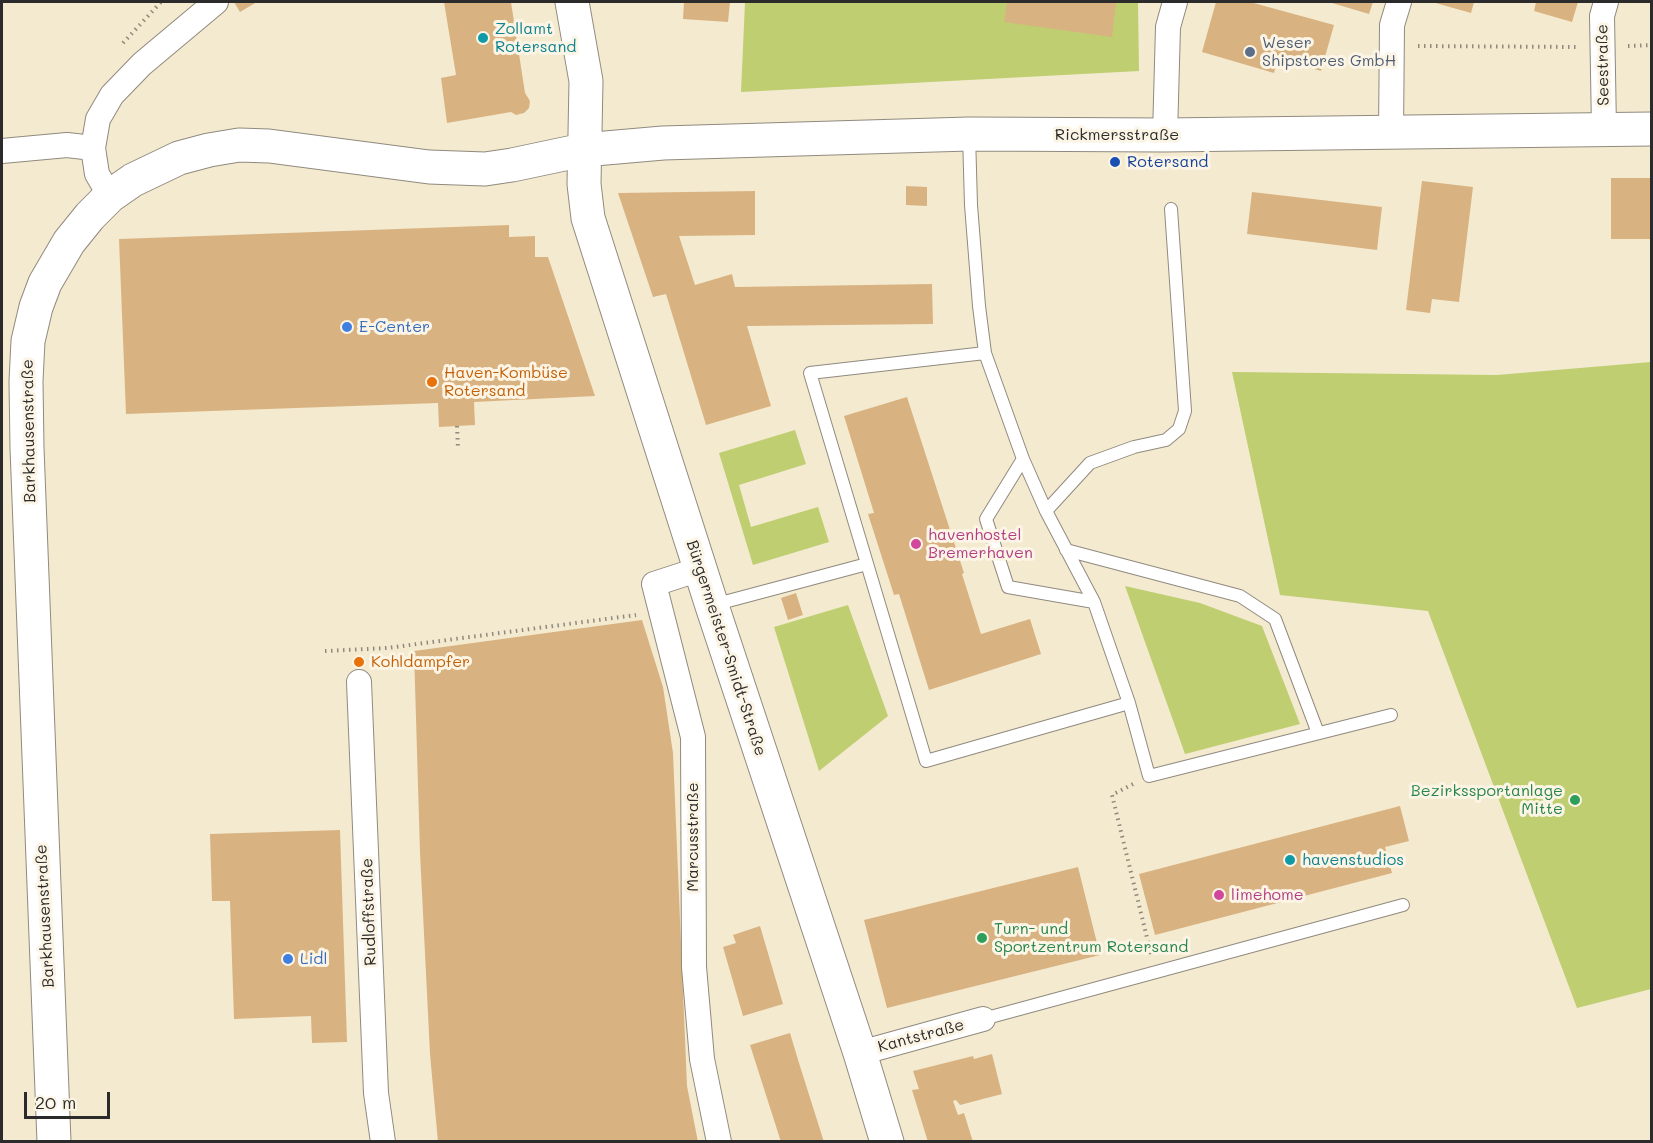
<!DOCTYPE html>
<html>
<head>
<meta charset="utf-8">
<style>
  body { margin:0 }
  #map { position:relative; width:1653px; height:1143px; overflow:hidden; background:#f4ead0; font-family:Mali,sans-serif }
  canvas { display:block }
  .frame { position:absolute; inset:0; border:3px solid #2b2b2b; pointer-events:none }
  .scale { position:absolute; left:24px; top:1092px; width:86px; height:27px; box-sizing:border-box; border:3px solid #2b2b2b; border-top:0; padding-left:8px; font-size:18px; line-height:21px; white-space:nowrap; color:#2b2b2b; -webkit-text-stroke:4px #fcf5e5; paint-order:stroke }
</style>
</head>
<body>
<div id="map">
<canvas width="1653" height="1143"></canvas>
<div class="frame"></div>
<div class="scale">20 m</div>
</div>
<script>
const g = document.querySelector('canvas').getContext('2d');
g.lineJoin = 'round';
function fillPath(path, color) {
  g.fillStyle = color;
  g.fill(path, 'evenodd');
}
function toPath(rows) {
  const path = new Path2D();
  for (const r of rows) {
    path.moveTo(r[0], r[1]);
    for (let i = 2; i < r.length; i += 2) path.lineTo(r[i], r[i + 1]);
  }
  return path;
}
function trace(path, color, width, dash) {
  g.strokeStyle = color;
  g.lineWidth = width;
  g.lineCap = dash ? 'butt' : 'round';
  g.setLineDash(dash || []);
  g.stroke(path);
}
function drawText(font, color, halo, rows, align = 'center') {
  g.font = font + ' Mali,sans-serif';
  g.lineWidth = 6;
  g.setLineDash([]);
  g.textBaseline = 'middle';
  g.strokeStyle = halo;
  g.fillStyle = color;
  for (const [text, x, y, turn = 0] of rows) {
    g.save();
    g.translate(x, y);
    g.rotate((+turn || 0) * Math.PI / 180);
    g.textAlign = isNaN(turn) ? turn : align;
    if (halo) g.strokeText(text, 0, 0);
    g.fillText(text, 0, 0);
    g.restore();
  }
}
const green = toPath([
  [745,2,1138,2,1139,71,741,92],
  [1651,362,1651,989,1577,1008,1428,611,1280,595,1232,372,1497,375],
  [795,430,806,464,739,485,751,527,818,507,829,542,753,565,719,453],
  [1125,586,1200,603,1262,626,1300,724,1185,754],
  [848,605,888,716,819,771,774,627]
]);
const building = toPath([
  [234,2,257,2,240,12],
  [444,2,511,2,525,93,530,101,529,108,524,113,516,115,511,112,447,123,441,78,456,75],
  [684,2,730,2,728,22,683,19],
  [1007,2,1116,2,1112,37,1004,22],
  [1216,2,1250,2,1334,25,1321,71,1278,58,1274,73,1202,52],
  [1332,2,1373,2,1369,14,1332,3],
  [1432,2,1474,2,1471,13],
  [1536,2,1578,2,1572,22,1534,11],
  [1611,178,1652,178,1652,239,1611,239],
  [1422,181,1473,187,1459,302,1432,299,1430,313,1406,310],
  [906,186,927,187,927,206,906,205],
  [755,191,755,235,679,236,695,285,732,274,735,287,932,284,933,324,747,326,771,406,706,425,666,294,653,297,618,193],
  [1252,192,1382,207,1377,250,1247,234],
  [509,225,509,237,535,236,535,257,548,257,595,396,474,402,475,425,439,427,438,403,126,414,119,239],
  [907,397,964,573,962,574,981,634,1030,619,1041,654,929,690,899,594,894,595,868,514,874,513,844,416],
  [796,593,803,615,788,620,781,598],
  [642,620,663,687,673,753,687,1086,698,1142,438,1142,430,1054,420,853,414,651],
  [1400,806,1409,841,1385,847,1392,873,1155,935,1139,874],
  [340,830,347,1042,312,1043,311,1016,234,1019,230,901,212,901,210,834],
  [1078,867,1100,955,887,1008,864,920],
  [760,926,783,1004,743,1016,723,947,736,943,733,935],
  [790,1033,799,1063,824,1142,781,1142,750,1045],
  [992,1054,1002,1094,960,1105,956,1100,953,1101,958,1115,964,1113,973,1142,928,1142,912,1090,919,1089,913,1071,973,1056,974,1059]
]);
const path = toPath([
  [123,43,161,2],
  [1418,46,1576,47],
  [1628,46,1652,45],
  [457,426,458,449],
  [325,651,387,648,636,615],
  [1133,784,1112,795,1151,954]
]);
const lane = toPath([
  [969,135,971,205,979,306,985,353,1023,459,1046,511,1094,602,1129,703,1149,776,1391,715],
  [985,353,810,373,926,761,1129,703],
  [1023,459,986,519,1008,587,1094,602],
  [1046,511,1090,463,1134,447,1166,440,1179,429,1185,411,1171,209],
  [1066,550,1240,596,1275,619,1318,733],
  [713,605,867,564],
  [983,1019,1403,905]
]);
const street = toPath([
  [1604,129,1602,16,1606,2],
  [1391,133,1392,25,1399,2],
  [1165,135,1168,27,1175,2],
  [2,151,67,145,93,148],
  [110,196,97,174,93,148,98,119,112,95,142,64,216,2],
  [700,569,654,584,693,737,694,967,702,1059,719,1142],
  [359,682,376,1093,383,1142],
  [860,1053,983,1019]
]);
const secondary = toPath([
  [572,2,586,81,584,184,588,218,712,606,860,1053,887,1142],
  [54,1142,27,448,26,381,28,341,36,307,45,283,69,242,90,216,110,196,133,180,179,158,209,150,239,145,269,146,429,167,485,169,512,165,583,150,663,143,969,134,1165,135,1652,129]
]);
const markers = [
  [483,38,6,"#0f9aa8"],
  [1250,52,6,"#5c6f8a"],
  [1115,162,6,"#1a4fb4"],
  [347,327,6,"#3f7fe0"],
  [432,382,6,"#e8710a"],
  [916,544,6,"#d1479c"],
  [359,662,6,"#e8710a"],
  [1575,800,6,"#2e9e5b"],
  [1290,860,6,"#0f9aa8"],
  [1219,895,6,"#d1479c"],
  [982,938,6,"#2e9e5b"],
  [288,959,6,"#3f7fe0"]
];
const cultureNames = [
  ["Zollamt",495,29],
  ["Rotersand",495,47],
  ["havenstudios",1302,860]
];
const serviceNames = [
  ["Weser",1262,43],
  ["Shipstores GmbH",1262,61]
];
const streetNames = [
  ["Seestraße",1603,65,-91],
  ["Rickmersstraße",1117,135],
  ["Barkhausenstraße",29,431,-91],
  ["Bürgermeister-Smidt-Straße",726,648,72],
  ["Marcusstraße",693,837,-90],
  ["Rudloffstraße",369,912,-92],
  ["Barkhausenstraße",45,916,-93],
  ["Kantstraße",921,1036,-15]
];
const transitNames = [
  ["Rotersand",1127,162]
];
const shopNames = [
  ["E-Center",359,327],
  ["Lidl",300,959]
];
const foodNames = [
  ["Haven-Kombüse",444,373],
  ["Rotersand",444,391],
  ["Kohldampfer",371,662]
];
const hotelNames = [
  ["havenhostel",928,535],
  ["Bremerhaven",928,553],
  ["limehome",1231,895]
];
const leisureNames = [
  ["Bezirkssportanlage",1563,791],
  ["Mitte",1563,809],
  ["Turn- und",994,929,"left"],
  ["Sportzentrum Rotersand",994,947,"left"]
];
fillPath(green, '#bece70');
fillPath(building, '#d8b381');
trace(lane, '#908a7e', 14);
trace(street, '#908a7e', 26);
trace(secondary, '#908a7e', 35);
trace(path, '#908a7e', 4, [1.5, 4.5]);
trace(lane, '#fff', 12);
trace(street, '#fff', 24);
trace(secondary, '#fff', 33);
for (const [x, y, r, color] of markers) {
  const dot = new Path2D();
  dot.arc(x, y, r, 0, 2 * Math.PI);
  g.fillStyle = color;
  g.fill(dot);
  trace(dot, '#fcf5e5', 2);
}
drawText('16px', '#0d838f', '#fcf5e5', cultureNames, 'left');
drawText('16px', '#4e5e75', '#fcf5e5', serviceNames, 'left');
drawText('16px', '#2b2b2b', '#fcf5e5', streetNames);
drawText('16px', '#164399', '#fcf5e5', transitNames, 'left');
drawText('16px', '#366cbe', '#fcf5e5', shopNames, 'left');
drawText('16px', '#c56008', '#fcf5e5', foodNames, 'left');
drawText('16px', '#b23c85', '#fcf5e5', hotelNames, 'left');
drawText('16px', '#27864d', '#fcf5e5', leisureNames, 'right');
</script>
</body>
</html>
